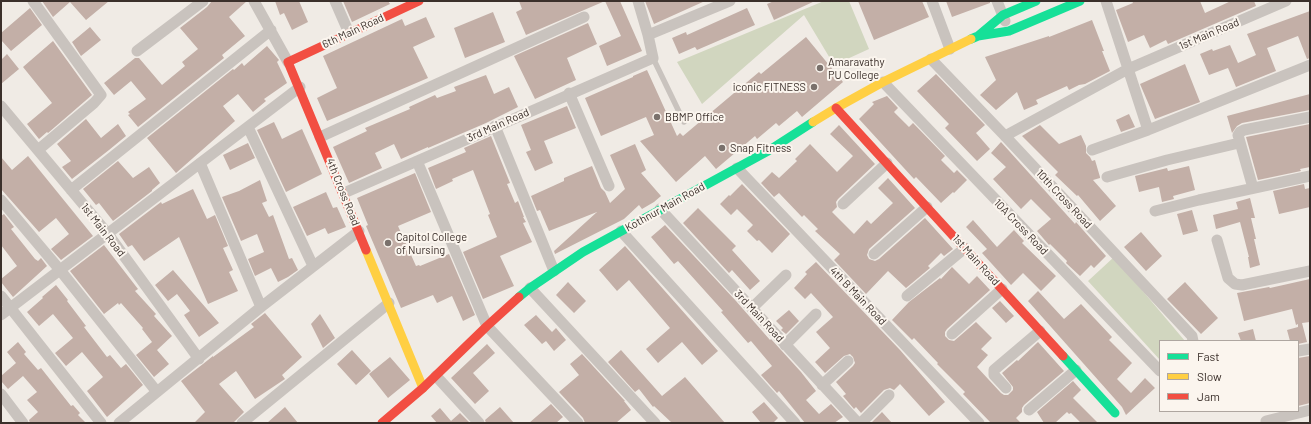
<!DOCTYPE html>
<html>
<head>
<meta charset="utf-8">
<style>
  body { margin:0 }
  #map { position:relative; width:1311px; height:424px; overflow:hidden; background:#f0ebe5; font-family:Barlow,sans-serif }
  canvas { display:block }
  .frame { position:absolute; inset:0; border:2px solid #3b302b; pointer-events:none }
  .legend { position:absolute; left:1159px; top:340px; width:140px; height:72px; box-sizing:border-box; background:#fbf5ee; border:1px solid #aea6a0; margin:0; padding:5px 7px; list-style:none; font-size:12px; color:#3b302b }
  .legend li { display:flex; align-items:center; gap:8px; height:20px }
  .legend b { width:20px; border:1px solid #aea6a0 }
</style>
</head>
<body>
<div id="map">
<canvas width="1311" height="424"></canvas>
<div class="frame"></div>
<ul class="legend">
<li><b style="height:5px;background:#16e098"></b>Fast</li>
<li><b style="height:5px;background:#ffcf43"></b>Slow</li>
<li><b style="height:5px;background:#f24e42"></b>Jam</li>
</ul>
</div>
<script>
const g = document.querySelector('canvas').getContext('2d');
g.lineJoin = 'round';
function fillPath(path, color) {
  g.fillStyle = color;
  g.fill(path, 'evenodd');
}
function toPath(rows) {
  const path = new Path2D();
  for (const r of rows) {
    path.moveTo(r[0], r[1]);
    for (let i = 2; i < r.length; i += 2) path.lineTo(r[i], r[i + 1]);
  }
  return path;
}
function trace(path, color, width, dash) {
  g.strokeStyle = color;
  g.lineWidth = width;
  g.lineCap = dash ? 'butt' : 'round';
  g.setLineDash(dash || []);
  g.stroke(path);
}
function drawText(font, color, halo, rows, align = 'center') {
  g.font = font + ' Barlow,sans-serif';
  g.lineWidth = 4;
  g.setLineDash([]);
  g.textBaseline = 'middle';
  g.strokeStyle = halo;
  g.fillStyle = color;
  for (const [text, x, y, turn = 0] of rows) {
    g.save();
    g.translate(x, y);
    g.rotate((+turn || 0) * Math.PI / 180);
    g.textAlign = isNaN(turn) ? turn : align;
    if (halo) g.strokeText(text, 0, 0);
    g.fillText(text, 0, 0);
    g.restore();
  }
}
const green = toPath([
  [824,1,849,1,869,49,834,65,804,15,702,104,677,62],
  [1114,257,1185,341,1160,341,1160,360,1088,281]
]);
const building = toPath([
  [42,1,109,1,86,20,70,2,53,17],
  [212,1,247,1,229,17,245,36,222,55,224,58,138,127,128,115,130,114,128,112,146,99,131,81,114,95,104,83,135,58,139,58,162,85,185,66,182,62,198,49,180,28,207,7],
  [275,1,299,1,308,22,292,30,284,13,280,15],
  [343,1,388,1,390,4,352,22],
  [519,1,620,1,642,51,607,66,599,46,621,36,605,1,526,35,516,12,522,9],
  [645,1,705,1,654,24],
  [774,1,815,1,774,20,767,4],
  [858,1,922,1,929,17,874,40],
  [946,1,990,1,990,3,952,17],
  [1132,1,1200,1,1205,13,1231,1,1254,1,1256,6,1168,44,1166,40,1150,48,1144,35,1128,42,1116,10,1133,3],
  [30,8,42,25,11,51,1,40,1,33],
  [747,8,755,25,697,50,695,47,679,54,672,38,686,32,687,35],
  [1310,11,1310,58,1307,59,1298,36,1267,48,1276,71,1236,87,1228,68,1209,75,1200,54,1212,49,1213,51,1230,45,1238,63,1256,55,1247,34],
  [493,12,505,42,465,58,454,28],
  [426,17,435,37,413,47,428,78,327,121,317,98,337,88,323,56,402,19,405,26],
  [1092,20,1104,51,1102,51,1110,71,1085,84,1079,85,1069,90,1067,86,1036,100,1038,104,1024,110,1017,92,996,110,980,95,996,80,985,57,1049,36,1049,37],
  [588,23,597,44,567,58,576,80,535,99,514,56],
  [90,27,101,40,81,56,72,42],
  [806,37,843,82,802,117,797,111,779,126,776,123,757,139,755,136,716,169,705,156,676,182,640,141,654,135,646,117,601,136,585,98,633,77,633,76,647,70,677,136,680,133,683,136,759,72,761,74],
  [53,41,92,95,48,133,47,132,39,139,27,124,52,103,23,67],
  [267,46,279,60,277,62,287,83,264,99,266,101,253,112,238,94,223,106,235,121,176,173,147,138,233,69,234,70,242,63,244,66],
  [7,54,19,69,1,84,1,60],
  [1185,64,1200,102,1155,119,1140,84],
  [936,74,985,125,976,133,990,149,977,161,945,128,949,124,917,91],
  [486,75,494,94,509,87,518,107,486,123,428,148,428,147,401,159,394,144,375,153,382,168,349,183,333,147,367,131,365,128,410,109,409,107,435,95,437,98,456,91,454,87],
  [1310,94,1310,110,1242,123,1237,126,1232,133,1227,116],
  [887,96,898,108,894,112,909,127,913,123,945,156,941,160,954,173,957,170,967,180,954,193,953,192,941,203,916,177,914,179,859,119,874,104,872,102],
  [567,106,576,128,544,141,553,163,535,171,526,152,531,150,521,125],
  [1129,114,1135,127,1121,132,1116,120],
  [86,119,101,138,118,124,126,136,109,150,72,179,62,167,71,161,57,144],
  [274,122,282,139,302,129,322,174,286,192,257,130],
  [1310,124,1310,167,1300,169,1301,171,1258,180,1246,137],
  [839,125,875,164,838,199,836,202,837,207,832,212,854,234,867,220,871,224,893,203,878,188,888,178,915,208,869,249,867,255,869,259,875,261,879,259,925,218,953,249,944,256,941,253,928,266,930,268,906,288,888,271,866,294,834,260,840,254,815,231,818,229,804,215,802,217,779,193,774,197,761,183,772,172,779,178,797,161,795,159,810,144,837,172,853,156,830,134],
  [1040,125,1059,144,1081,135,1086,146,1086,153,1090,157,1092,161,1095,160,1100,177,1100,178,1093,180,1116,206,1100,221,1078,195,1077,196,1055,175,1058,172,1022,136],
  [491,136,510,183,507,184,515,203,518,201,524,217,523,217,526,222,523,223,532,242,500,256,514,286,483,299,463,252,497,237,488,215,490,214,473,170,452,179,453,181,436,189,428,168,466,152,464,148],
  [1001,142,1075,224,1076,222,1106,256,1094,268,1091,265,1080,276,1066,263,1067,261,1050,244,1049,245,1037,231,1051,219,1031,199,1021,209,993,179,1006,167,991,153],
  [248,143,255,158,230,170,223,155],
  [635,144,646,170,641,173,661,196,654,202,642,209,639,205,624,219,555,254,554,251,597,212,549,231,540,210,537,211,531,196,564,181,564,178,592,166,601,188,605,192,610,203,625,189,610,155],
  [28,156,93,236,61,260,51,249,69,234,56,218,39,232,1,189,1,157,12,170],
  [118,161,133,178,149,167,160,183,152,190,152,191,113,221,99,203,96,205,83,189],
  [1189,166,1195,190,1173,196,1174,199,1162,202,1159,187,1139,192,1135,176,1167,168,1168,171],
  [415,173,431,212,398,226,416,266,419,265,420,266,449,254,475,315,463,321,452,296,437,303,433,295,401,308,366,226,368,225,357,198],
  [260,180,267,201,262,203,269,217,273,215,289,259,292,258,298,270,288,277,278,282,271,268,255,276,248,259,264,252,257,234,241,241,222,197,239,191],
  [742,184,790,234,772,253,759,240,757,241,747,231,753,225,737,209,731,215,720,204,729,195,730,196],
  [1304,184,1305,189,1310,188,1310,207,1279,214,1273,191],
  [193,189,207,219,215,215,228,246,223,248,233,270,229,272,238,291,208,304,179,237,144,261,132,245,128,247,119,234,161,202,162,204],
  [326,192,333,208,337,207,346,227,328,234,325,228,307,236,293,207],
  [1250,198,1255,218,1251,218,1256,239,1254,239,1260,265,1250,268,1248,257,1249,257,1240,222,1216,229,1213,215,1238,209,1236,202],
  [698,208,736,246,732,250,760,281,750,290,732,270,729,273,683,223],
  [1192,210,1198,231,1183,235,1177,214],
  [4,214,14,227,11,229,35,259,38,261,41,258,47,266,13,297,1,282,1,279,17,266,1,245,1,216],
  [973,220,997,247,1014,230,1024,241,1022,243,1056,276,1041,291,1023,273,1011,285,982,253,987,249,966,227],
  [665,225,736,301,770,340,771,339,801,372,816,391,806,400,819,414,831,404,843,417,834,423,805,423,779,391,777,393,761,375,772,366,751,341,748,343,721,312,723,311,678,261,674,264,651,237],
  [1141,232,1162,256,1146,271,1124,247],
  [104,245,138,289,135,291,156,314,154,316,172,336,157,350,169,364,154,377,136,355,152,342,142,329,143,328,121,303,119,305,118,303,104,314,70,271],
  [625,246,718,351,702,365,682,342,658,363,646,349,670,328,629,280,617,291,599,270],
  [816,262,900,350,945,402,929,416,900,384,894,390,890,388,884,390,861,413,856,407,854,409,843,396,846,394,836,382,853,366,855,363,853,357,850,354,844,356,825,373,815,362,830,348,816,332,833,317,811,293,805,299,794,288,807,274,805,272],
  [952,267,969,284,977,276,990,290,947,329,945,332,945,336,949,340,954,341,976,322,992,338,981,349,988,355,977,367,1001,393,1004,395,1008,395,1013,390,1013,387,1002,373,1017,360,1018,361,1038,342,1064,371,1024,405,1022,408,1022,412,1016,418,1021,423,991,423,963,394,965,392,937,364,938,363,914,338,912,340,892,320,909,302,940,278,941,279],
  [173,270,219,323,199,337,184,315,190,311,177,294,168,301,155,285],
  [1310,279,1310,322,1302,323,1307,342,1298,344,1298,341,1290,341,1287,330,1298,327,1298,324,1296,325,1292,309,1244,321,1237,293,1269,287,1270,288],
  [568,282,586,301,574,313,556,295],
  [1185,282,1218,318,1201,334,1167,299],
  [56,285,68,300,67,301,86,326,84,327,107,357,110,355,121,368,126,364,143,385,107,417,87,391,103,377,82,352,66,366,55,353,73,338,53,314,39,326,27,312,43,298,42,297],
  [1038,291,1064,319,1081,304,1112,337,1109,340,1132,363,1117,379,1131,393,1145,378,1155,388,1126,415,1122,407,1028,301],
  [1000,301,1014,316,1006,323,992,308],
  [789,310,799,321,786,334,781,330,783,328,776,321],
  [265,313,302,357,282,375,285,379,255,399,236,371,219,384,244,412,233,423,194,423,205,412,181,381,203,364,213,356,213,357,254,327,251,324],
  [320,314,335,338,323,348,311,324],
  [536,315,552,332,556,328,566,340,554,351,546,341,542,344,524,325],
  [1253,329,1256,341,1241,341,1238,333],
  [18,342,26,352,24,354,38,370,41,368,71,406,73,405,80,413,78,415,86,423,30,423,29,420,38,412,27,400,37,392,23,376,8,389,1,381,1,376,16,363,7,352],
  [487,344,495,353,473,373,489,391,475,404,451,378],
  [352,350,371,371,356,385,337,364],
  [621,350,662,396,685,377,725,423,672,423,654,406,653,407,639,389,635,392,608,362],
  [582,354,625,401,624,401,631,410,616,423,585,423,583,418,559,392,579,375,570,364],
  [1310,356,1310,403,1298,406,1298,358],
  [390,357,410,380,388,398,369,374],
  [1073,381,1081,390,1073,398,1098,423,1081,423,1071,413,1069,414,1067,412,1055,423,1044,423,1037,412],
  [764,402,778,418,773,423,761,423,752,412],
  [551,404,563,417,556,423,529,423],
  [285,407,298,423,267,423],
  [500,407,514,423,486,423,485,420],
  [440,408,451,421,460,413,470,423,437,423,431,416],
  [882,412,892,423,871,423]
]);
const lane = toPath([
  [653,58,684,122]
]);
const street = toPath([
  [33,1,101,95,94,103,38,150],
  [254,1,288,62],
  [335,1,349,33],
  [932,1,950,49],
  [997,1,1005,21],
  [1106,1,1148,130],
  [648,35,730,1],
  [137,51,203,1],
  [931,59,1005,136,1192,336,1193,341],
  [883,82,1160,371],
  [569,93,609,186],
  [1,106,108,234,199,359],
  [495,126,554,271],
  [248,127,313,266],
  [1005,136,1128,69,1286,1],
  [320,137,584,17],
  [1092,150,1148,130,1310,65],
  [417,161,487,326,578,423],
  [200,163,261,307],
  [737,168,979,423],
  [1107,177,1167,160,1239,143],
  [1253,188,1238,135,1240,132,1244,130,1310,117],
  [71,190,271,30],
  [344,193,653,58,648,35,638,1],
  [1,200,60,270,157,392],
  [843,204,887,163],
  [660,209,858,423],
  [1155,211,1199,200,1310,176],
  [621,231,795,423],
  [1217,240,1228,278,1235,284,1242,285,1310,271],
  [874,254,927,207],
  [530,288,655,423],
  [1,296,101,423],
  [907,296,965,248],
  [752,308,786,275],
  [1,315,300,87],
  [952,334,1002,289],
  [785,345,816,314],
  [1298,351,1310,349],
  [436,376,479,423],
  [822,385,848,361],
  [1006,388,994,375,994,370,1040,331],
  [1,394,23,423],
  [1029,410,1076,370],
  [1266,421,1310,410],
  [119,423,261,307,359,231],
  [242,423,389,303],
  [861,423,889,395]
]);
const fast = toPath([
  [978,36,1009,31,1080,1],
  [971,39,978,36,1003,15,1036,1],
  [519,297,530,288,583,252,768,151,813,122],
  [1063,356,1115,413]
]);
const slow = toPath([
  [813,122,836,108,883,82,971,39],
  [366,250,423,388]
]);
const jam = toPath([
  [836,108,1063,356],
  [366,250,288,62,419,1],
  [382,423,423,388,487,326,519,297]
]);
const markers = [
  [820,68,4,"#7a716c"],
  [814,87,4,"#7a716c"],
  [657,117,4,"#7a716c"],
  [722,148,4,"#7a716c"],
  [388,243,4,"#7a716c"]
];
const streetNames = [
  ["6th Main Road",353,31,-25],
  ["1st Main Road",1209,34,-23],
  ["3rd Main Road",498,125,-24],
  ["4th Cross Road",343,192,68],
  ["10th Cross Road",1064,199,47],
  ["Kothnur Main Road",665,207,-29],
  ["10A Cross Road",1021,227,46],
  ["1st Main Road",103,230,52],
  ["1st Main Road",976,260,48],
  ["4th B Main Road",858,296,46],
  ["3rd Main Road",759,316,47]
];
const poiNames = [
  ["Amaravathy",828,62],
  ["PU College",828,75],
  ["iconic FITNESS",806,87,"right"],
  ["BBMP Office",665,117],
  ["Snap Fitness",730,148],
  ["Capitol College",396,237],
  ["of Nursing",396,250]
];
fillPath(green, '#d1d6bf');
fillPath(building, '#c3afa7');
trace(lane, '#c9c3be', 5.5);
trace(street, '#c9c3be', 11);
trace(fast, '#16e098', 9);
trace(slow, '#ffcf43', 9);
trace(jam, '#f24e42', 9);
for (const [x, y, r, color] of markers) {
  const dot = new Path2D();
  dot.arc(x, y, r, 0, 2 * Math.PI);
  g.fillStyle = color;
  g.fill(dot);
  trace(dot, '#fbf5ee', 1.5);
}
drawText('11px', '#3b302b', '#fbf5ee', streetNames);
drawText('11px', '#3b302b', '#fbf5ee', poiNames, 'left');
</script>
</body>
</html>
